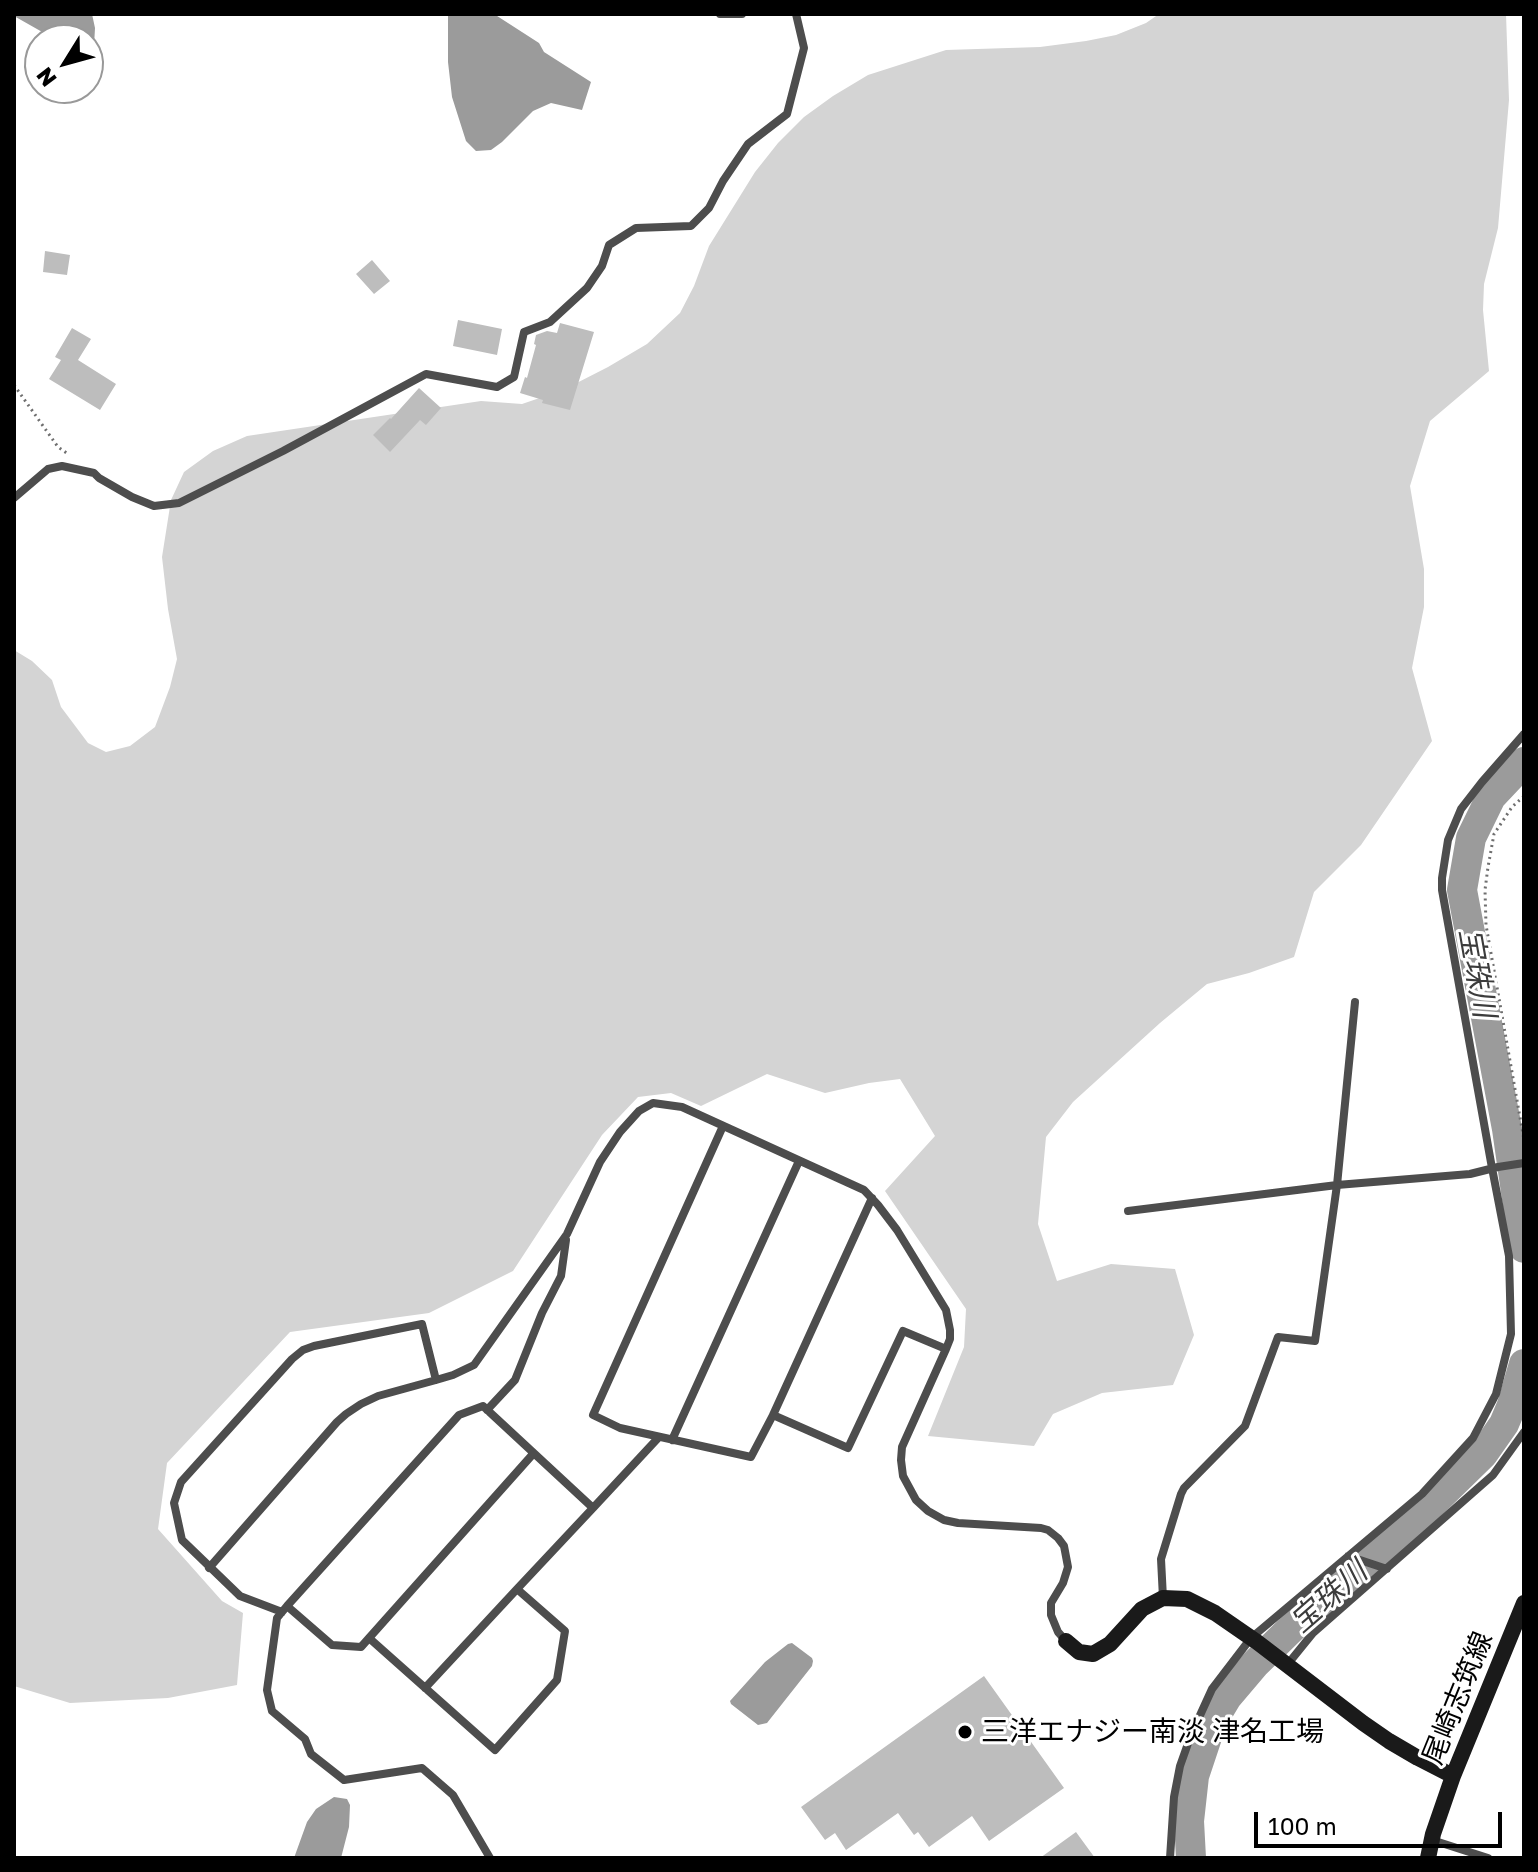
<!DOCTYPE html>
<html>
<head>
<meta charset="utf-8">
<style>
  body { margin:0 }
  #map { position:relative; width:1538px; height:1872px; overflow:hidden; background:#fff; font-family:"Golos Text",sans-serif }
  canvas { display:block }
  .frame { position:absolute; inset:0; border:16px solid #000; pointer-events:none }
  .north { position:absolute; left:24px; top:24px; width:80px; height:80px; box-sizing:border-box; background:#fff; border:2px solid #999; border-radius:50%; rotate:233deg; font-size:22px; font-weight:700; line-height:32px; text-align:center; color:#000 }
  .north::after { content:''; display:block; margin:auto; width:28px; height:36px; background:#000; clip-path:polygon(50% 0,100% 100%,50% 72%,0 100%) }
  .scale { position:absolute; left:1254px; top:1812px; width:248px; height:36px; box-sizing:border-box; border:4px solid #000; border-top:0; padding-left:10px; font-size:24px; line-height:28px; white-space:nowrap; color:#000; -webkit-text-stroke:6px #fff; paint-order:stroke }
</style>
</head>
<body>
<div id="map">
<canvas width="1538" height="1872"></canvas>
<div class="frame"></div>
<div class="north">N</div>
<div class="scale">100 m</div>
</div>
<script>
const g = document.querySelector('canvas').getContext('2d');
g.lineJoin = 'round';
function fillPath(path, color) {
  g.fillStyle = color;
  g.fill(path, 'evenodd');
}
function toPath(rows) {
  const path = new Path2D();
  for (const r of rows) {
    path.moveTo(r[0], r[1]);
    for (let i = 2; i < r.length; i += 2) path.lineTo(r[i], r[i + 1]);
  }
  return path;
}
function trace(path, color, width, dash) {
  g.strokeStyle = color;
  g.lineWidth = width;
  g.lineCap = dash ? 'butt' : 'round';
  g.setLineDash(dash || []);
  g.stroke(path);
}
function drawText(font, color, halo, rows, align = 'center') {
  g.font = font + ' "Golos Text","Noto Sans JP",sans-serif';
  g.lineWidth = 6;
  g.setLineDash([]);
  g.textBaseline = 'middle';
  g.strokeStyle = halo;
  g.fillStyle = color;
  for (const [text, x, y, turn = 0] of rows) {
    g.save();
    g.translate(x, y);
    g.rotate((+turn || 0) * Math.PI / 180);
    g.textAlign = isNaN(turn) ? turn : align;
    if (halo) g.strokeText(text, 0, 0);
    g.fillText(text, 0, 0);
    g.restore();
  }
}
const green = toPath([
  [1159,14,1506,14,1509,100,1498,228,1484,284,1483,310,1489,371,1430,421,1410,486,1424,569,1424,607,1412,668,1432,741,1361,845,1314,892,1294,957,1249,973,1207,984,1160,1023,1073,1102,1046,1137,1038,1224,1057,1281,1111,1264,1175,1269,1194,1335,1173,1385,1102,1393,1053,1414,1034,1446,928,1436,964,1347,966,1309,885,1191,935,1136,900,1079,869,1083,825,1093,767,1074,701,1106,671,1093,638,1097,602,1135,513,1271,429,1313,290,1332,167,1463,158,1529,222,1601,243,1613,237,1685,168,1698,70,1703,14,1686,14,650,32,661,52,680,61,707,88,743,106,752,130,746,155,727,170,687,177,659,168,609,162,557,171,500,184,472,213,451,247,436,481,401,522,404,563,390,608,367,647,344,680,313,694,286,709,246,755,172,778,143,804,117,833,96,868,75,946,50,1040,47,1086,41,1116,35,1146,23]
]);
const water = toPath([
  [14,14,92,14,95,28,94,46,88,44,88,40,72,40,44,33,14,16],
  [448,14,494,14,539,43,544,52,591,82,582,110,551,103,533,111,502,142,491,150,476,151,466,141,452,97,448,62],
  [792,1643,812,1658,813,1661,812,1666,767,1723,758,1725,731,1704,730,1701,765,1662,788,1644],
  [334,1797,347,1799,350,1805,349,1827,341,1858,294,1858,307,1822,316,1809]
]);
const river = toPath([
  [1524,762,1491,797,1471,838,1462,890,1507,1129,1524,1248],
  [1191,1858,1189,1821,1194,1776,1212,1722,1227,1697,1255,1664,1300,1620,1396,1539,1483,1454,1504,1424,1512,1405,1524,1364]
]);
const building = toPath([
  [45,251,70,255,67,275,43,272],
  [372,260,390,281,374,294,356,274],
  [458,320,502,329,497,355,453,346],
  [560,323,594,332,570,410,542,403,543,400,520,393,525,377,527,378,536,345,534,344,536,335,547,331,557,333],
  [72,328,91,339,78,360,116,384,100,410,49,379,61,360,55,357],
  [419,388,441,408,426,425,420,420,390,452,373,435,390,418,391,419],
  [984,1676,1064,1788,989,1841,972,1816,929,1847,918,1832,914,1835,898,1813,846,1850,835,1833,825,1840,801,1807],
  [1076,1832,1095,1858,1040,1858]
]);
const path = toPath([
  [14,385,58,447,68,454],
  [1524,796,1512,807,1494,834,1488,867,1485,890,1486,925,1524,1140]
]);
const street = toPath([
  [720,14,742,14],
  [14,498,48,469,62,466,94,473,99,478,132,497,154,506,179,503,283,451,426,374,497,387,514,377,524,332,550,322,587,288,602,266,609,245,636,228,691,226,709,208,723,181,748,144,787,114,804,48,796,14],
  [723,1126,593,1415,620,1428,751,1457,773,1415,848,1448,903,1331,946,1349],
  [1128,1211,1337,1185,1470,1174,1498,1167,1524,1163],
  [487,1410,515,1380,542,1313,561,1276,566,1240],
  [773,1415,872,1198],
  [672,1440,799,1161],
  [593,1508,659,1437],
  [1348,1556,1387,1569],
  [209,1568,337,1422,346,1414,361,1404,378,1396,436,1380],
  [1163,1598,1161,1559,1181,1494,1184,1488,1245,1426,1278,1337,1315,1341,1337,1185,1355,1002],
  [287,1606,332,1645,361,1647,369,1638,495,1750,557,1680,565,1631,517,1589,593,1508,483,1406,459,1415,287,1606,277,1618,267,1690,272,1711,305,1739,311,1754,344,1780,422,1768,453,1795,490,1858],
  [282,1612,240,1596,182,1540,174,1503,181,1482,292,1359,303,1350,314,1346,422,1324,436,1380,453,1375,474,1365,567,1234,600,1162,620,1132,639,1111,653,1103,682,1107,864,1190,878,1205,897,1230,946,1310,950,1330,950,1339,946,1349,902,1447,901,1460,903,1476,916,1500,928,1511,944,1520,958,1523,1041,1528,1048,1530,1058,1538,1064,1546,1068,1567,1063,1583,1051,1603,1051,1615,1058,1632,1066,1641],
  [369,1638,533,1454],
  [1287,1665,1313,1633,1493,1475,1524,1432],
  [425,1688,517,1589],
  [1432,1840,1488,1858],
  [1170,1858,1174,1797,1180,1766,1191,1735,1212,1689,1251,1638,1422,1494,1473,1438,1496,1394,1511,1334,1509,1256,1492,1168,1442,890,1442,878,1448,840,1461,809,1482,782,1524,734]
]);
const secondary = toPath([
  [1066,1641,1079,1652,1093,1654,1110,1644,1142,1609,1163,1598,1187,1599,1215,1613,1257,1642,1363,1723,1389,1741,1418,1758,1453,1776],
  [1428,1858,1433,1834,1453,1776,1524,1603]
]);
const markers = [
  [965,1732,8,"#000"]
];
const streetNames = [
  ["尾崎志筑線",1458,1698,-68]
];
const poiNames = [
  ["三洋エナジー南淡 津名工場",981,1732]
];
const waterNames = [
  ["宝珠川",1477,973,80],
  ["宝珠川",1329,1597,-41]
];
fillPath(green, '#d4d4d4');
fillPath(water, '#9b9b9b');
trace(river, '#9b9b9b', 30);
fillPath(building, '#bdbdbd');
trace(path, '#6f6f6f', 3, [2, 4]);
trace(street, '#4d4d4d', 8);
trace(secondary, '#1a1a1a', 16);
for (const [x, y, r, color] of markers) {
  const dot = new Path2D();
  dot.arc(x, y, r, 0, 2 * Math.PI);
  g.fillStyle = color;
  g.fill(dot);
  trace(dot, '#fff', 3);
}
drawText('28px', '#000', '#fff', streetNames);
drawText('28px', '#000', '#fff', poiNames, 'left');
drawText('italic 30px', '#3c3c3c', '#fff', waterNames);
</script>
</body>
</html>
